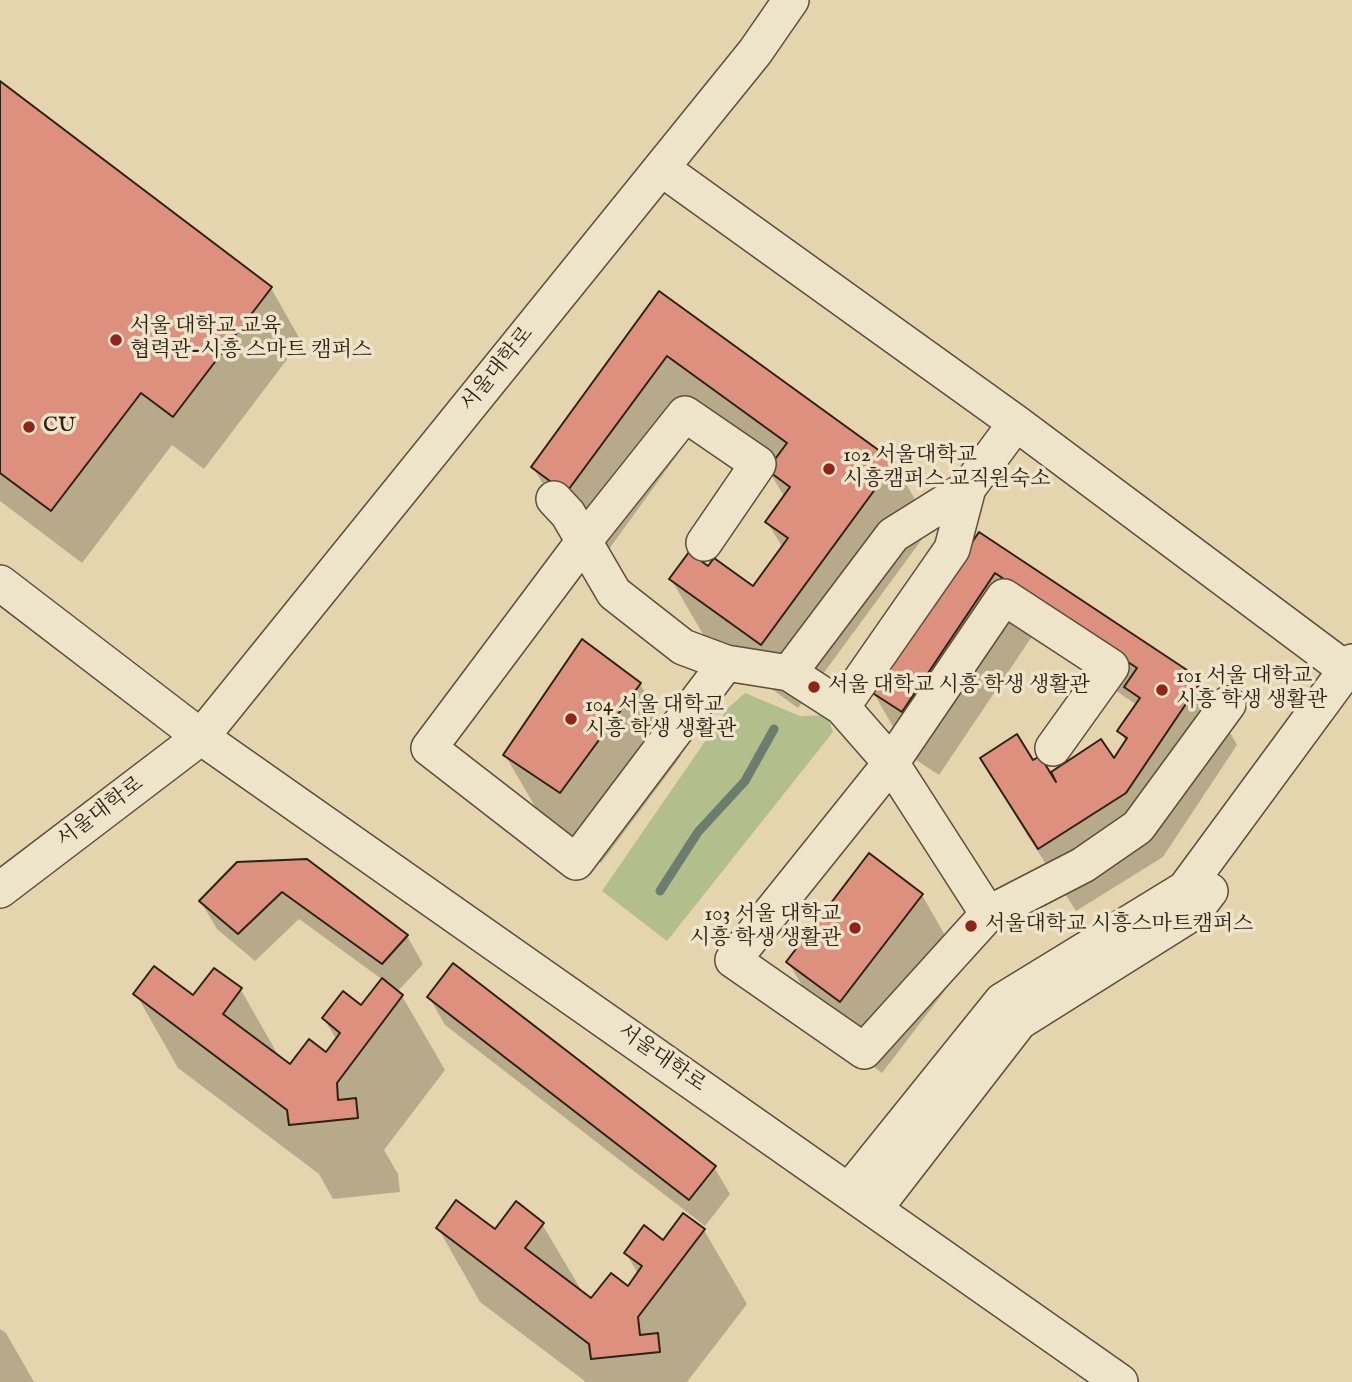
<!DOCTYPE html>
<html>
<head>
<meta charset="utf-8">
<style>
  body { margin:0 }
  canvas { display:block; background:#e5d5ae }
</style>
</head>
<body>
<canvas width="1352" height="1382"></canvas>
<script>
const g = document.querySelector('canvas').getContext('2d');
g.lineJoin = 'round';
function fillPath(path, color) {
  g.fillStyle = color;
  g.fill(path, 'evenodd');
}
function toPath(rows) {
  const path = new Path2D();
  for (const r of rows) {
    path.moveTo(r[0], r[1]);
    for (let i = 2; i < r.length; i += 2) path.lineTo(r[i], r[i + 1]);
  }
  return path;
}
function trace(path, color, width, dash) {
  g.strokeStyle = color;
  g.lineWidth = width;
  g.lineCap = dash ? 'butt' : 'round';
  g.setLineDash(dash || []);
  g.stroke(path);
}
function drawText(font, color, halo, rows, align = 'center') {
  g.font = font + ' "IM FELL English","Noto Serif KR",serif';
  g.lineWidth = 7;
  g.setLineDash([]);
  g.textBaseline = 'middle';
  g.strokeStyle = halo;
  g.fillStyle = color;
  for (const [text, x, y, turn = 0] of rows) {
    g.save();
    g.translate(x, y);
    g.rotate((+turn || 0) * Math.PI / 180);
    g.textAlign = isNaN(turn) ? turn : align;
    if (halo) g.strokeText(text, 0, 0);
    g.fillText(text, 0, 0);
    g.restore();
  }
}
const green = toPath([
  [745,693,800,716,827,715,833,732,667,941,602,891,728,708]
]);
const shadow = toPath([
  [0,83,271,288,301,341,204,469,172,445,82,563,0,501],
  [659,294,894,463,931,527,798,708,708,643,671,579,709,568,753,589,783,548,767,522,785,498,769,471,704,418,604,556,570,531,533,467],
  [979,534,1201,681,1237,745,1163,857,1076,911,1019,822,982,758,1033,763,1050,775,1101,741,1114,761,1126,742,1120,731,1137,705,1033,635,939,775,910,756,873,692],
  [640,684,681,756,601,863,547,827,505,755],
  [306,861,407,936,423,964,397,992,402,996,445,1070,384,1150,398,1174,400,1192,333,1199,319,1174,178,1068,136,994,193,997,241,990,281,1060,290,1067,326,1055,337,1040,324,1019,362,1008,383,980,299,919,255,961,217,929,201,902],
  [922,895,963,967,882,1073,830,1033,788,962],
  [429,997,714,1167,730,1194,705,1226,445,1025],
  [542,1224,583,1293,592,1300,628,1289,638,1274,626,1253,704,1230,747,1304,687,1382,586,1382,480,1302,438,1228,495,1232],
  [0,1329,6,1333,34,1382,0,1382]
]);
const stream = toPath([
  [660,891,698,832,745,781,774,729]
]);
const building = toPath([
  [0,81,272,287,173,417,141,393,51,511,0,473,0,81],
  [659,291,895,462,761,645,669,579,689,552,708,566,714,558,753,586,788,538,765,522,790,487,767,470,787,443,667,356,566,493,531,467,659,291],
  [979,532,1202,680,1126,793,1038,849,980,758,1017,734,1033,760,1040,756,1056,782,1051,772,1101,739,1114,758,1127,738,1117,731,1140,698,1124,687,1137,668,995,573,902,712,871,692,979,532],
  [582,639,641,683,560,793,503,755,582,639],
  [869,853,923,894,840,1002,786,962,869,853],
  [307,859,408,935,382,964,282,892,238,934,199,901,237,862,307,859],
  [453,963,716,1166,689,1200,427,997,453,963],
  [154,966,193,995,214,968,242,988,223,1014,290,1064,309,1039,326,1052,340,1033,322,1018,343,991,361,1005,382,978,403,995,337,1083,338,1100,356,1098,358,1118,289,1125,287,1110,133,994,154,966],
  [456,1200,495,1229,516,1201,544,1223,525,1248,591,1298,611,1273,628,1286,642,1266,624,1253,644,1225,663,1240,683,1213,705,1229,638,1317,640,1335,658,1333,660,1352,591,1359,589,1344,436,1228,456,1200]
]);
const minor = toPath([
  [661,168,1016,423,1352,674],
  [554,499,568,514,614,593,683,647,726,663,789,673,842,707,891,763,988,914],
  [704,543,758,464,685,414,584,541,429,748,576,862,726,663],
  [0,583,201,737,1120,1382],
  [789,673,893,535,968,488],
  [842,707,952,549,968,488,1016,423],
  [1053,748,1111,667,1004,597,891,763,733,960,864,1051,988,914,1083,865,1138,827,1228,704],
  [0,890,201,737,755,52,791,0],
  [849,1191,1002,1001,1185,889,1352,662],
  [875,1208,1019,1022,1194,912,1210,891]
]);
const markers = [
  [116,340,7,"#8f2418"],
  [29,427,7,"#8f2418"],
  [829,469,7,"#8f2418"],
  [814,687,7,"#8f2418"],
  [1162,690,7,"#8f2418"],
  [571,719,7,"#8f2418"],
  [971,926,7,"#8f2418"],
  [855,928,7,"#8f2418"]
];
const poiNames = [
  ["서울 대학교 교육",130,328],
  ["협력관-시흥 스마트 캠퍼스",130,352],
  ["CU",43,427],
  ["102 서울대학교",843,457],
  ["시흥캠퍼스 교직원숙소",843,481],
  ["101 서울 대학교",1176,678],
  ["시흥 학생 생활관",1176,702],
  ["서울 대학교 시흥 학생 생활관",828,687],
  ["104 서울 대학교",585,707],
  ["시흥 학생 생활관",585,731],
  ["103 서울 대학교",841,916,"right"],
  ["시흥 학생 생활관",841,940,"right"],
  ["서울대학교 시흥스마트캠퍼스",985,926]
];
const streetNames = [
  ["서울대학로",498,370,-51],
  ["서울대학로",101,813,-37],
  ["서울대학로",661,1059,35]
];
fillPath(green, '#b2be8c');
fillPath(shadow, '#0003');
trace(stream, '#6c7c6f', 9);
fillPath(building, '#dd907d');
trace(building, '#2d2116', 2);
trace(minor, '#5b4e3c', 38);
trace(minor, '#eee4ca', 35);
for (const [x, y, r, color] of markers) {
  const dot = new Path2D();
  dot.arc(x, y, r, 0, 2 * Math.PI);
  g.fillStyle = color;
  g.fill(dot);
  trace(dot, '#eee4ca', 2.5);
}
drawText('21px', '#2d2116', '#eee4ca', poiNames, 'left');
drawText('21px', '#2d2116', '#eee4ca', streetNames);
</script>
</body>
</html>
